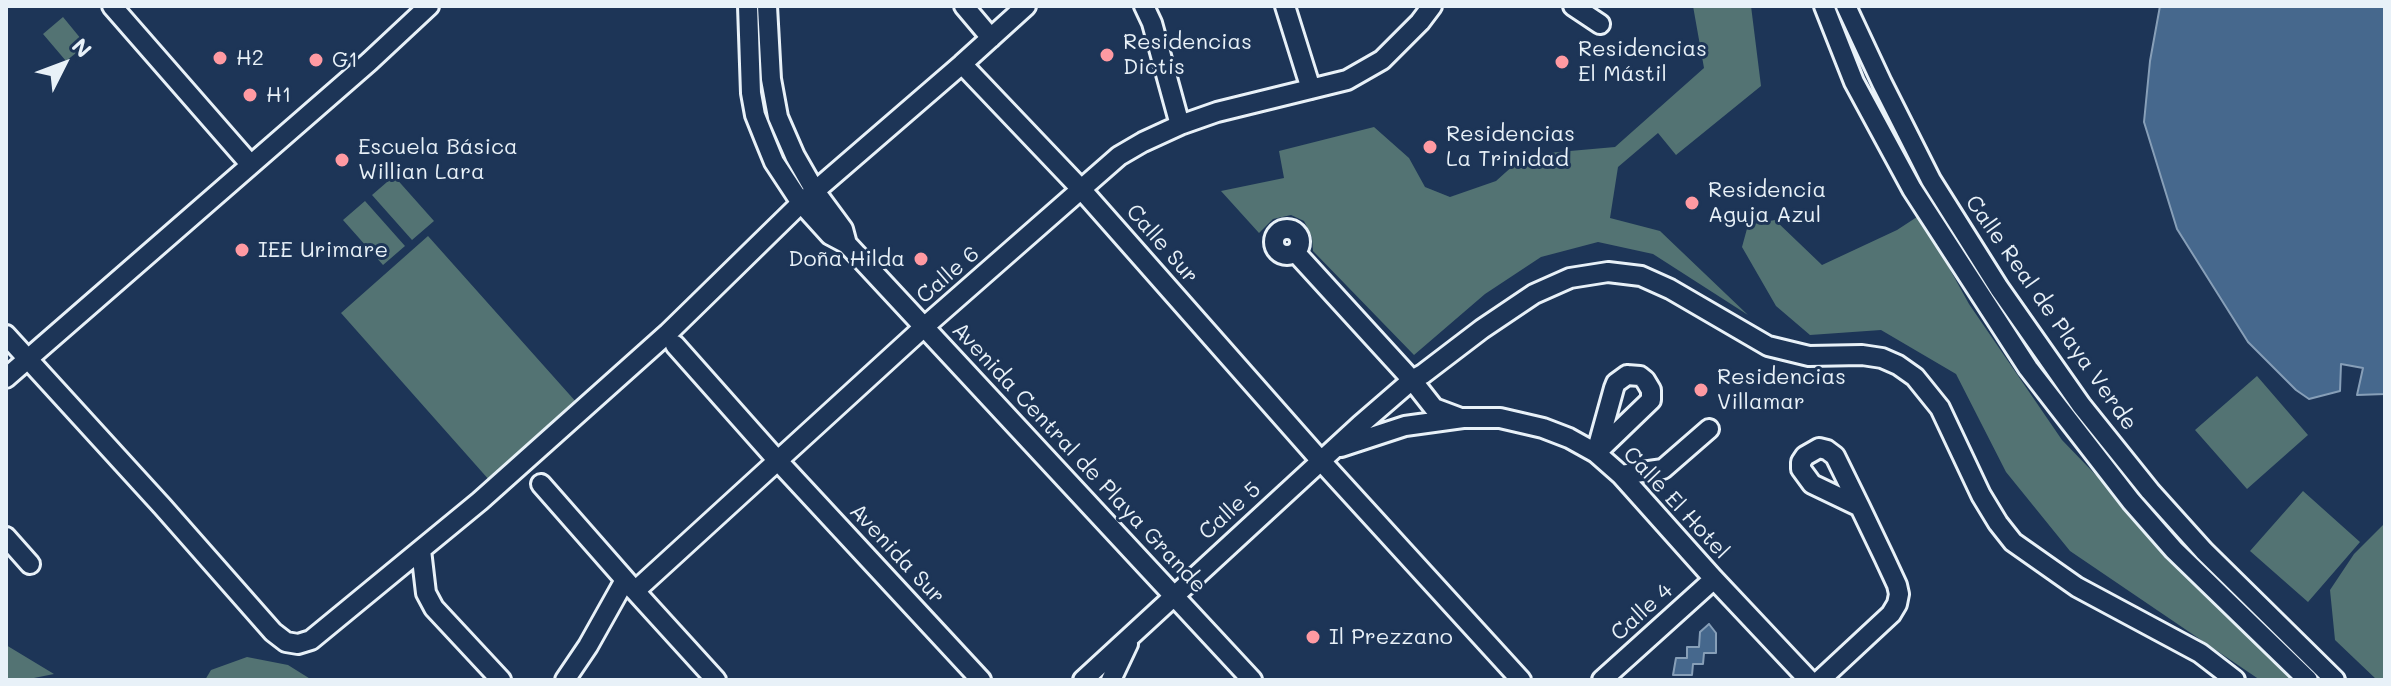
<!DOCTYPE html>
<html>
<head>
<meta charset="utf-8">
<style>
  body { margin:0 }
  #map { position:relative; width:2391px; height:686px; overflow:hidden; background:#1d3557; font-family:Mali,sans-serif }
  canvas { display:block }
  .frame { position:absolute; inset:0; border:8px solid #e8f1f8; pointer-events:none }
  .north { position:absolute; left:24px; top:24px; width:80px; height:80px; -webkit-text-stroke:6px #1d3557; paint-order:stroke; rotate:48deg; font-size:22px; font-weight:700; line-height:32px; text-align:center; color:#e8f1f8 }
  .north::after { content:''; display:block; margin:auto; width:28px; height:36px; background:#e8f1f8; clip-path:polygon(50% 0,100% 100%,50% 72%,0 100%) }
</style>
</head>
<body>
<div id="map">
<canvas width="2391" height="686"></canvas>
<div class="frame"></div>
<div class="north">N</div>
</div>
<script>
const g = document.querySelector('canvas').getContext('2d');
g.lineJoin = 'round';
function fillPath(path, color) {
  g.fillStyle = color;
  g.fill(path, 'evenodd');
}
function toPath(rows) {
  const path = new Path2D();
  for (const r of rows) {
    if (r.length === 3) {
      path.moveTo(r[0] + r[2], r[1]);
      path.arc(r[0], r[1], r[2], 0, 2 * Math.PI);
      continue;
    }
    path.moveTo(r[0], r[1]);
    for (let i = 2; i < r.length; i += 2) path.lineTo(r[i], r[i + 1]);
  }
  return path;
}
function trace(path, color, width, dash) {
  g.strokeStyle = color;
  g.lineWidth = width;
  g.lineCap = dash ? 'butt' : 'round';
  g.setLineDash(dash || []);
  g.stroke(path);
}
function drawText(font, color, halo, rows, align = 'center') {
  g.font = font + ' Mali,sans-serif';
  g.lineWidth = 6;
  g.setLineDash([]);
  g.textBaseline = 'middle';
  g.strokeStyle = halo;
  g.fillStyle = color;
  for (const [text, x, y, turn = 0] of rows) {
    g.save();
    g.translate(x, y);
    g.rotate((+turn || 0) * Math.PI / 180);
    g.textAlign = isNaN(turn) ? turn : align;
    if (halo) g.strokeText(text, 0, 0);
    g.fillText(text, 0, 0);
    g.restore();
  }
}
const green = toPath([
  [1693,6,1751,6,1761,86,1676,155,1658,133,1618,167,1610,218,1660,231,1748,315,1653,254,1598,242,1541,257,1485,294,1414,355,1313,251,1312,237,1304,221,1291,215,1273,219,1259,233,1221,191,1284,178,1279,151,1374,127,1409,158,1425,187,1450,197,1496,181,1525,155,1615,147,1704,68],
  [63,17,86,45,66,61,43,34],
  [394,176,434,221,412,240,372,195],
  [365,201,405,246,383,265,343,220],
  [1920,215,1969,304,2062,440,2294,680,2260,680,2070,551,2006,472,1956,374,1881,330,1810,335,1776,306,1742,247,1748,225,1775,220,1822,265,1897,230],
  [428,236,577,403,490,481,341,313],
  [2257,376,2308,435,2247,489,2195,430],
  [2303,491,2360,542,2308,602,2250,551],
  [2385,523,2385,680,2377,680,2335,640,2330,590,2354,554],
  [6,645,54,674,24,680,6,680],
  [247,657,288,665,312,680,205,680,211,670]
]);
const water = toPath([
  [2160,6,2385,6,2385,394,2357,395,2363,368,2341,364,2340,391,2309,399,2296,390,2248,342,2177,229,2144,122,2150,61,2160,6],
  [1709,624,1716,633,1716,653,1704,653,1703,664,1693,664,1692,675,1673,675,1676,658,1687,658,1687,647,1699,647,1700,632,1709,624]
]);
const minor = toPath([
  [112,6,250,164],
  [748,6,751,93,755,115,765,140,774,162,801,203,830,235,847,244],
  [767,6,771,79,778,117,795,156,815,191,843,229,847,244,1252,680],
  [964,6,991,38],
  [1144,6,1152,23,1180,125],
  [1285,6,1311,89],
  [1573,6,1600,24],
  [1824,6,1854,82,1912,189,2028,368,2131,501,2174,550,2308,680],
  [1846,6,1882,83,1931,180,1999,288,2081,405,2150,491,2204,551,2335,680],
  [962,64,1081,189,1321,461,1521,680],
  [1287,242,13],
  [1296,253,1412,380,1434,408,1458,417],
  [6,335,162,506,273,632,286,642,298,644,311,640,480,501,668,333,801,203,962,64,1026,6],
  [675,345,778,461,981,680],
  [1627,375,1640,376,1645,380,1651,390,1651,400,1596,453,1614,388,1616,383,1627,375],
  [6,378,369,62,429,6],
  [1341,447,1405,426,1463,418,1500,418,1543,428,1569,438,1596,453,1621,475,1714,579,1809,680],
  [1621,475,1663,469,1709,429],
  [541,484,635,591],
  [6,537,30,564],
  [421,550,426,593,434,608,501,680],
  [565,680,588,646,625,580],
  [716,680,635,591,924,327,1119,156,1143,142,1180,125,1217,112,1347,80,1382,60,1420,22,1432,6],
  [1083,680,1360,425,1412,380,1423,374,1482,329,1534,294,1570,278,1608,272,1641,276,1670,289,1768,346,1809,356,1862,355,1882,358,1898,365,1915,377,1940,408,1981,495,1998,523,2013,542,2077,587,2200,653,2235,680],
  [1111,680,1128,644],
  [1602,680,1714,579],
  [1820,680,1891,614,1897,604,1899,594,1897,585,1884,557,1860,507,1835,456,1827,450,1819,448,1805,456,1801,462,1801,469,1812,484,1860,507]
]);
const markers = [
  [1107,55,8,"#ff9aa2"],
  [220,58,8,"#ff9aa2"],
  [316,60,8,"#ff9aa2"],
  [1562,62,8,"#ff9aa2"],
  [250,95,8,"#ff9aa2"],
  [1430,147,8,"#ff9aa2"],
  [342,160,8,"#ff9aa2"],
  [1692,203,8,"#ff9aa2"],
  [242,250,8,"#ff9aa2"],
  [921,259,8,"#ff9aa2"],
  [1701,390,8,"#ff9aa2"],
  [1313,637,8,"#ff9aa2"]
];
const poiNames = [
  ["Residencias",1123,42],
  ["Dictis",1123,67],
  ["Residencias",1578,49],
  ["El Mástil",1578,74],
  ["H2",236,58],
  ["G1",332,60],
  ["H1",266,95],
  ["Residencias",1446,134],
  ["La Trinidad",1446,159],
  ["Escuela Básica",358,147],
  ["Willian Lara",358,172],
  ["Residencia",1708,190],
  ["Aguja Azul",1708,215],
  ["IEE Urimare",258,250],
  ["Doña Hilda",905,259,"right"],
  ["Residencias",1717,377],
  ["Villamar",1717,402],
  ["Il Prezzano",1329,637]
];
const streetNames = [
  ["Calle Sur",1162,244,49],
  ["Calle 6",948,275,-41],
  ["Calle Real de Playa Verde",2051,313,55],
  ["Avenida Central de Playa Grande",1079,458,47],
  ["Calle El Hotel",1676,503,47],
  ["Calle 5",1230,511,-42],
  ["Avenida Sur",897,554,47],
  ["Calle 4",1642,612,-42]
];
fillPath(green, '#537373');
fillPath(water, '#46688d');
trace(water, '#879fb8', 2);
trace(minor, '#e8f1f8', 24);
trace(minor, '#1d3557', 18);
for (const [x, y, r, color] of markers) {
  const dot = new Path2D();
  dot.arc(x, y, r, 0, 2 * Math.PI);
  g.fillStyle = color;
  g.fill(dot);
  trace(dot, '#1d3557', 3);
}
drawText('22px', '#e8f1f8', '#1d3557', poiNames, 'left');
drawText('22px', '#e8f1f8', '#1d3557', streetNames);
</script>
</body>
</html>
